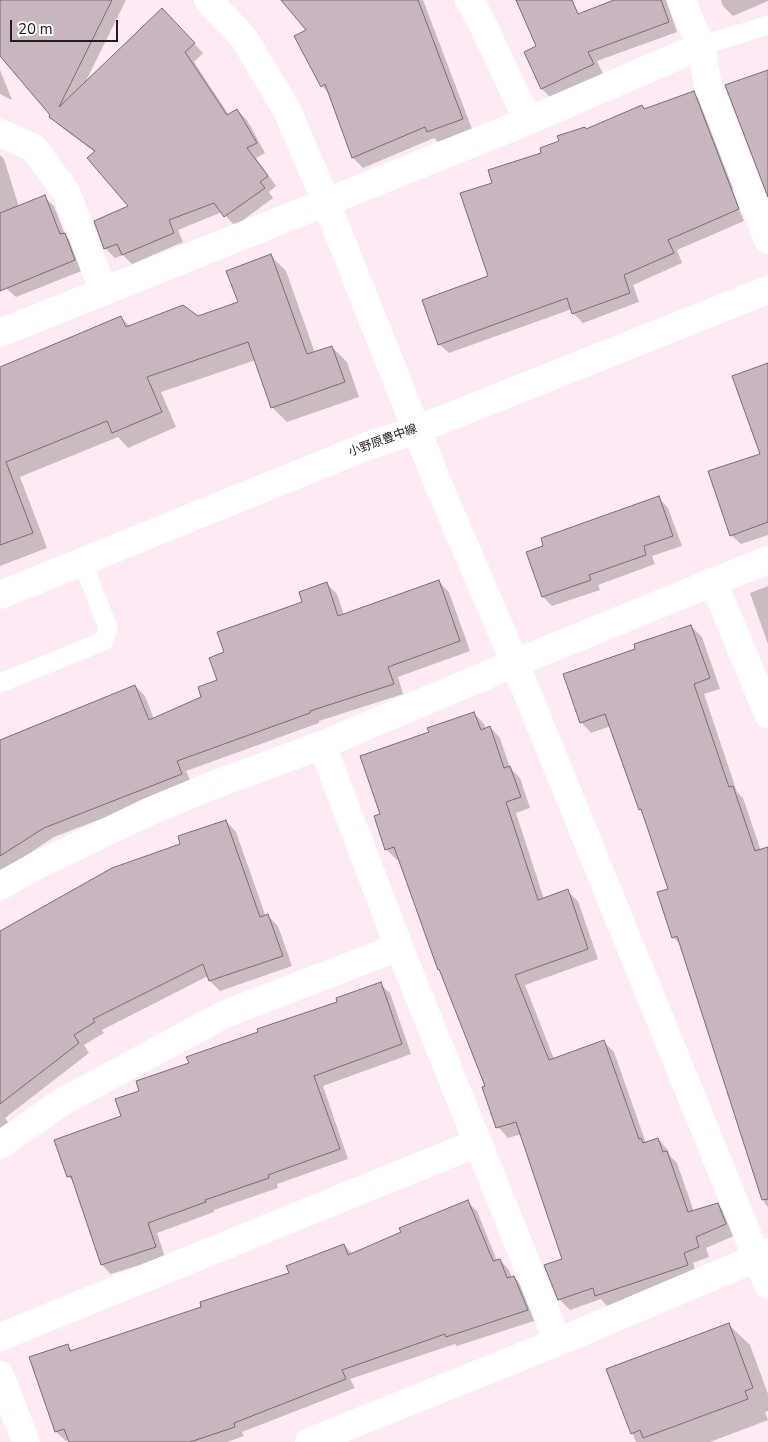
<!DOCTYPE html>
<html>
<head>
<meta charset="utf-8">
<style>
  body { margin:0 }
  #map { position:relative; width:768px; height:1442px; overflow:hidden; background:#fdeaf4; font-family:"Nunito Sans",sans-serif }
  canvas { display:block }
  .scale { position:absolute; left:10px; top:20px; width:108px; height:22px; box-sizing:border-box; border:2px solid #221b1f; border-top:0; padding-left:6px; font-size:15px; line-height:18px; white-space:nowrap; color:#221b1f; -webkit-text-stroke:4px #fdfdfd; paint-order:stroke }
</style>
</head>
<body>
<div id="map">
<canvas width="768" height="1442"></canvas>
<div class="scale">20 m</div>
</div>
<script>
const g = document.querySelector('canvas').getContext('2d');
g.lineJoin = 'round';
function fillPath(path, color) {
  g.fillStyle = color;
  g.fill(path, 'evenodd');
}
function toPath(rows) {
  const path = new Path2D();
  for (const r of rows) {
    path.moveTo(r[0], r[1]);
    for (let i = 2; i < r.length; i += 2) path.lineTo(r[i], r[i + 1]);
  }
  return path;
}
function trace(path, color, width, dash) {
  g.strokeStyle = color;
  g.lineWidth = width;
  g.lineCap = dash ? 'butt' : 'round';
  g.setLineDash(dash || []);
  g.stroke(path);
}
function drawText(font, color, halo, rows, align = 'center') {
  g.font = font + ' "Nunito Sans","Noto Sans JP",sans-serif';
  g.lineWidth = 4.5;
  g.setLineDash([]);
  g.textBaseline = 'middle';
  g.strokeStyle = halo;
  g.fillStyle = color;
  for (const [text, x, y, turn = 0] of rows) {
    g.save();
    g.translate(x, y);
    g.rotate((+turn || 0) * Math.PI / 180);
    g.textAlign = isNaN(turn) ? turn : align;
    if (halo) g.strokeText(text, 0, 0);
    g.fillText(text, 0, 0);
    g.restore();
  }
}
const shadow = toPath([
  [0,0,126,0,85,83,162,10,203,53,194,62,229,115,237,110,247,120,265,153,256,158,276,186,269,192,273,198,235,226,222,212,178,230,183,242,132,264,123,255,115,258,105,248,130,207,96,153,60,126,50,117,52,115,0,54],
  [283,0,423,0,472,129,438,142,434,138,363,168,353,158,330,95,322,86,307,31],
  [618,0,666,0,677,32,597,61,603,74,551,98,542,89,526,53],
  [721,0,768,0,768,1,733,16,723,6],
  [0,70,12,100,0,94],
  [693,93,703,102,736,188,731,190,744,221,677,250,682,263,633,285,639,302,583,323,573,313,572,309,449,353,439,344,490,277,493,183,543,153,587,130,642,107,645,110],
  [0,155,4,159,19,207,44,197,54,206,65,235,74,244,84,270,16,297,0,283],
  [271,256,286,271,315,353,332,347,347,362,359,397,287,422,272,407,256,360,161,392,176,427,128,448,118,437,20,477,47,548,0,566,0,368,121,318,130,326,198,318,239,303],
  [768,365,768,535,741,544,731,535,761,454],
  [659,498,668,508,682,546,652,556,655,564,598,585,600,590,552,606,543,597],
  [439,582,449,592,470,651,398,677,403,694,319,721,319,723,186,771,192,784,54,837,0,873,0,741,135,686,145,696,154,719,203,697,218,681,226,653,304,603,327,584,337,594,344,615],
  [768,586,768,644,750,593],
  [691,626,702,637,720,689,704,694,737,792,743,798,761,851,768,848,768,1207,765,1204,681,945,673,937,670,889,643,813,640,809,611,726,591,733,581,722,637,649],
  [474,713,484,724,486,729,490,727,500,738,510,768,520,778,530,808,516,813,544,899,567,891,578,901,598,959,525,985,554,1059,604,1042,614,1052,646,1143,658,1139,668,1150,670,1156,677,1163,694,1212,717,1204,728,1215,736,1235,706,1248,709,1257,693,1263,697,1276,607,1306,601,1299,570,1310,559,1299,564,1260,521,1134,508,1138,498,1127,487,1087,441,972,439,969,399,859,397,860,386,849,382,815,430,732],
  [226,821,236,832,266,917,268,916,278,926,292,966,220,991,210,981,208,976,102,1030,104,1033,84,1045,89,1053,5,1118,13,1129,0,1140,0,932,182,844],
  [380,984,390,993,411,1054,323,1086,348,1159,277,1184,278,1188,214,1210,214,1212,157,1233,165,1257,111,1274,102,1265,74,1182,68,1176,122,1117,141,1092,190,1064],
  [467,1202,477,1211,497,1261,500,1260,509,1270,512,1278,514,1277,524,1287,537,1320,457,1346,455,1344,350,1379,355,1388,242,1432,244,1436,227,1442,70,1442,69,1440,66,1441,56,1432,67,1345,73,1351,203,1308,291,1274,344,1245,353,1254],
  [729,1325,750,1345,768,1394,768,1411,765,1412,768,1420,710,1442,636,1442,608,1370]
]);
const building = toPath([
  [0,0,112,0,59,107,162,8,195,43,185,52,227,115,237,109,257,143,247,148,268,176,260,182,265,188,224,217,214,203,169,220,174,233,122,255,117,244,104,249,94,221,128,206,87,158,95,151,49,117,50,115,0,56,0,0],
  [281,0,418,0,463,119,427,132,425,127,352,158,325,84,321,87,294,36,306,30,281,0],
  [516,0,572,0,578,14,614,0,661,0,669,22,588,52,594,64,541,89,524,52,536,46,516,0],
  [768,70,768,197,725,85,768,70],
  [694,91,739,209,668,240,674,253,624,275,630,293,572,314,567,298,438,345,422,300,488,276,460,193,492,183,488,170,541,153,540,148,559,141,557,136,585,127,586,129,642,105,644,109,694,91],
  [45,195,60,234,65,233,75,260,0,291,0,213,45,195],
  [271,254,307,354,332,346,345,382,271,408,248,342,147,377,162,412,112,433,107,421,6,462,33,533,0,545,0,367,121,316,126,327,183,305,198,316,238,302,226,271,271,254],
  [768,363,768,522,730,536,708,471,760,454,732,376,768,363],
  [659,496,673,536,644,546,646,555,589,575,591,580,542,597,526,552,543,546,541,538,659,496],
  [439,580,460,641,388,667,394,684,310,711,310,713,177,761,182,774,44,828,0,856,0,740,135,685,149,720,201,697,198,687,217,680,209,658,224,652,217,632,302,602,299,592,327,582,338,616,439,580],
  [691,625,710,678,694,684,729,787,733,786,755,851,768,847,768,1199,762,1200,677,936,672,938,657,892,668,889,641,809,639,810,605,714,580,723,563,674,635,649,634,644,691,625],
  [474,712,481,730,490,726,504,768,510,766,521,797,506,802,538,900,568,889,588,949,515,975,549,1060,604,1040,639,1139,641,1138,643,1143,658,1138,663,1152,667,1151,688,1212,718,1203,726,1224,696,1237,699,1247,684,1253,688,1265,595,1296,593,1288,558,1300,544,1265,562,1259,516,1122,496,1128,482,1087,485,1086,439,969,438,970,394,847,385,850,374,816,380,814,360,756,429,732,427,728,474,712],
  [226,820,260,917,268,914,283,956,209,981,203,964,93,1019,95,1022,74,1035,79,1043,0,1104,0,931,112,868,180,844,178,836,226,820],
  [381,982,402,1044,314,1076,340,1149,268,1175,269,1178,205,1200,206,1202,148,1223,156,1247,101,1265,71,1176,67,1177,54,1140,121,1116,115,1099,139,1091,136,1081,189,1063,186,1057,258,1032,257,1029,337,1002,336,998,381,982],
  [468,1200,493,1261,500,1259,507,1278,514,1276,528,1310,446,1337,445,1334,342,1370,346,1379,234,1423,235,1427,190,1442,69,1442,64,1429,55,1432,29,1357,68,1344,70,1351,201,1307,200,1302,289,1273,286,1266,344,1244,348,1255,401,1232,399,1228,468,1200],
  [729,1323,753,1388,745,1391,748,1399,643,1438,640,1430,631,1434,606,1369,729,1323]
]);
const lane = toPath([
  [701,46,768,25],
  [0,683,104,641,108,628,82,561]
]);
const street = toPath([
  [469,0,480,19,528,121],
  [681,0,701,46,708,85,768,240],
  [0,133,34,148,66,192,103,290],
  [0,333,528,121,701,46],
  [713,581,768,714],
  [322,745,399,947,558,1342],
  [0,886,36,866,146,813,211,786,322,745,515,663,768,560],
  [0,1145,62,1102,225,1014,399,947],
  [0,1337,477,1143],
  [0,1375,26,1442],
  [309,1442,558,1342,768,1253]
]);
const secondary = toPath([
  [208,0,243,37,287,110,326,202,439,486,515,663,768,1285],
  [0,595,370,445,416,430,768,290]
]);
const streetNames = [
  ["小野原豊中線",383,441,-20]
];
fillPath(shadow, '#0003');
fillPath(building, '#c7b6bf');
trace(building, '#7b6b74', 1);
trace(lane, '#fff', 19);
trace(street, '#fff', 28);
trace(secondary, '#fff', 28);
drawText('12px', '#221b1f', '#fdfdfd', streetNames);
</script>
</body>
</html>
